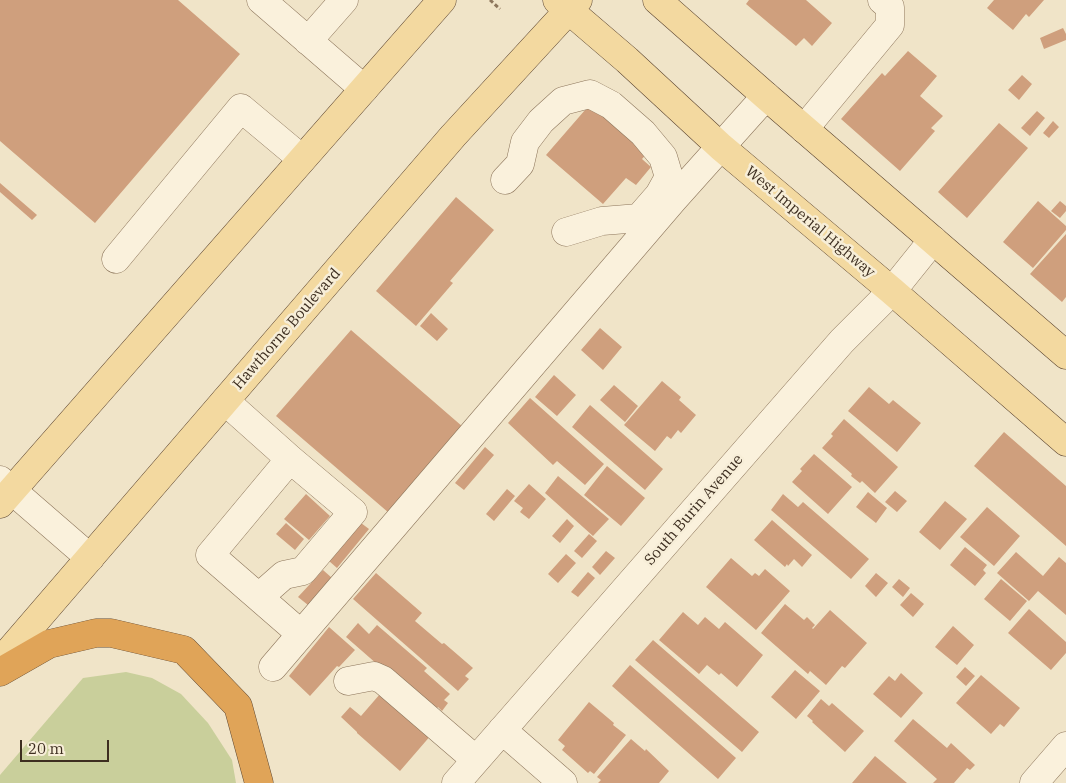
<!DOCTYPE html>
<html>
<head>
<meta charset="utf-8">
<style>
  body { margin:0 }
  #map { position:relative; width:1066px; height:783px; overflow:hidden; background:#f0e4c8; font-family:"IBM Plex Serif",serif }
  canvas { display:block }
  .scale { position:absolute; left:20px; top:740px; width:89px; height:22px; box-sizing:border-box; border:2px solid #3d2e20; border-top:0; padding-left:6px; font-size:15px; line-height:18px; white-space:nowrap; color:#3d2e20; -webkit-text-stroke:4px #f7eed8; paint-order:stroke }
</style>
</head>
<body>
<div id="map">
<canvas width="1066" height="783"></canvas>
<div class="scale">20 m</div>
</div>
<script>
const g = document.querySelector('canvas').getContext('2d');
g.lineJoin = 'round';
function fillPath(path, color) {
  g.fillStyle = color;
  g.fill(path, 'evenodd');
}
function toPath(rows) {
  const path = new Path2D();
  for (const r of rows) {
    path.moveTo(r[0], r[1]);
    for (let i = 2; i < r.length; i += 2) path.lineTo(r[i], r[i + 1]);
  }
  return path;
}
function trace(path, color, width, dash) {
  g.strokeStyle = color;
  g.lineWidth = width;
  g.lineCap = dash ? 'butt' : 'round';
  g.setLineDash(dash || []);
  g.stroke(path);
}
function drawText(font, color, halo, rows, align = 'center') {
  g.font = font + ' "IBM Plex Serif",serif';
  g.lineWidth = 5;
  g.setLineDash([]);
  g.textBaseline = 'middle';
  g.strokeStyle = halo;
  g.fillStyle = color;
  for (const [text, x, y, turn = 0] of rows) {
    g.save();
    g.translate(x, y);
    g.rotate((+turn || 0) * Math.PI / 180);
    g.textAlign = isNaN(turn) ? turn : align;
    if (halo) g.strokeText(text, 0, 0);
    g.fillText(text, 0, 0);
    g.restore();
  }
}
const green = toPath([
  [126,672,152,678,181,694,208,723,232,760,236,783,0,783,0,775,83,678]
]);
const building = toPath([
  [0,0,178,0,240,54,95,223,0,141],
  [749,0,806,0,832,23,812,46,804,38,796,46,746,4],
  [994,0,1044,0,1029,17,1026,14,1013,30,987,8],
  [1063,28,1066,34,1066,40,1044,49,1040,38],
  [908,51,937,76,920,96,943,116,931,128,935,131,900,171,841,119,882,73,885,76],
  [1022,75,1032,84,1019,100,1008,90],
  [592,102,649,151,642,159,651,167,636,185,626,178,603,204,546,155],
  [1037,111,1045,118,1030,136,1021,128],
  [1053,121,1059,127,1049,138,1043,133],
  [999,123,1028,148,967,218,938,192],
  [0,183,37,215,32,220,0,192],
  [456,197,494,230,450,281,453,283,416,326,376,291],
  [1038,201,1066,226,1066,230,1033,268,1003,242],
  [1060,201,1066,206,1066,211,1060,218,1051,211],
  [1066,234,1066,297,1062,302,1030,274],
  [431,313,448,329,437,341,420,326],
  [600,328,622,347,603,370,581,350],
  [351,330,463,427,389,513,276,416],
  [554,375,576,395,557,416,535,397],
  [662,381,681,397,679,400,696,415,681,433,678,430,671,439,667,436,655,451,624,425],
  [614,385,638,406,625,422,600,400],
  [869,387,889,404,893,400,921,423,897,452,848,411],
  [530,398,604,464,585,485,557,461,553,465,508,423],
  [590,405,663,469,645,490,572,427],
  [844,419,898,467,875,493,862,481,860,483,851,476,852,474,822,448,833,436,831,434],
  [1004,432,1066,486,1066,546,974,466],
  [485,447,494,455,464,490,455,483],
  [814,454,852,487,828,514,792,482,802,471,800,469],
  [607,466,645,498,621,526,584,495],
  [558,476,609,519,593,536,545,493],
  [529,484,546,499,529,519,520,512,523,508,514,501],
  [507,489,515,496,494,521,486,514],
  [895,491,907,501,897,512,885,502],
  [868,492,887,508,876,523,856,507],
  [306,494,330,516,309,540,284,519],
  [783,494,798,507,803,502,869,559,851,579,771,510],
  [945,501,967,519,940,550,919,532],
  [987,507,1020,536,994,566,960,537],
  [567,519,574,526,560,543,552,536],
  [772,520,812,555,802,567,794,559,788,566,787,564,785,567,754,540],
  [286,523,304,539,295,550,276,534],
  [361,523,369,529,337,568,329,561],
  [589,534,597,541,582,558,574,551],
  [965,547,987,565,983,570,986,573,975,586,950,565],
  [606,551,615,558,600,575,592,567],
  [1016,552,1043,576,1059,557,1066,563,1066,615,1038,591,1029,601,997,573],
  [566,554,576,563,558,583,548,574],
  [731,558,752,576,755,573,759,576,765,569,790,591,756,630,706,587],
  [323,570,332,578,308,605,298,597],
  [588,572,595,578,578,597,571,592],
  [376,573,422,613,415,621,442,644,444,643,473,668,465,676,469,679,458,691,353,599],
  [876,573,888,583,876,597,865,586],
  [899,579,910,588,903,597,892,587],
  [1001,579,1027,601,1010,621,984,599],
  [911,593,924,604,913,617,900,605],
  [785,604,804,620,807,617,815,625,812,628,813,629,830,610,867,643,845,668,842,666,826,685,810,671,808,674,761,633],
  [1029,609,1066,642,1066,653,1051,670,1008,633],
  [683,612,698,625,705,617,719,629,725,622,763,655,737,687,721,673,719,675,707,665,699,674,659,640],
  [358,623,369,634,377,625,427,668,424,671,450,694,444,700,448,703,442,711,438,707,433,713,346,637],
  [953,626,974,645,957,665,935,647],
  [329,627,355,650,339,667,337,666,310,696,289,676],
  [653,640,759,732,742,752,635,660],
  [630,665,736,758,718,779,612,686],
  [965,667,975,676,966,686,956,677],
  [795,670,820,691,796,719,771,697],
  [901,673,923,693,901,718,873,694,889,676,895,681],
  [981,675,1020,708,1004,727,1000,724,991,734,956,703],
  [380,694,432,734,400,771,357,733,357,732,341,717,350,707,361,716],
  [821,699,829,706,832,703,864,731,845,752,812,722,813,721,807,716],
  [589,702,614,723,613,725,626,735,594,774,590,771,588,773,562,750,565,746,558,740],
  [913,719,947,748,951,743,975,765,970,770,967,768,954,783,933,783,937,779,894,741],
  [631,739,645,751,646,749,669,771,659,783,598,783,601,780,597,777],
  [875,756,907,783,852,783]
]);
const path = toPath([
  [490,0,500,9]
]);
const minor = toPath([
  [261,0,364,89],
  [308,41,344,0],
  [804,129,890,25,890,7,882,0],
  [505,180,520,164,525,142,541,121,563,101,590,94,611,105,643,133,663,157,669,177,659,195,639,218,602,221,566,232],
  [116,259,241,108,302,159],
  [225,401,290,459,210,555,301,634],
  [0,480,90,558],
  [259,597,284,575,303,571,353,512,290,459],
  [273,667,673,200,766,96],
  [348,681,374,676,383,680,476,760],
  [502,730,563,783],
  [456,783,842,341,892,291,933,240],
  [1034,783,1066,746]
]);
const major = toPath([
  [557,0,627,60,721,147,892,291,1066,442],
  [657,0,766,96,1066,355],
  [0,504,442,0],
  [0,662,453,136,578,0]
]);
const highway = toPath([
  [0,672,49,644,96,633,111,633,184,650,238,706,259,783]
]);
const streetNames = [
  ["West Imperial Highway",810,222,40],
  ["Hawthorne Boulevard",287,329,-49],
  ["South Burin Avenue",694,510,-49]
];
fillPath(green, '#c9cf9b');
fillPath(building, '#cf9f7d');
trace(minor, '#8d765c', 29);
trace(major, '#5b4430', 29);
trace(highway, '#5b4430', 29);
trace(path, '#8d765c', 3, [4, 2.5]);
trace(minor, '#faf1dc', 28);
trace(major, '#f3d9a0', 28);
trace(highway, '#e0a458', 28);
drawText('15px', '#3d2e20', '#f7eed8', streetNames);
</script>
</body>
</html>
